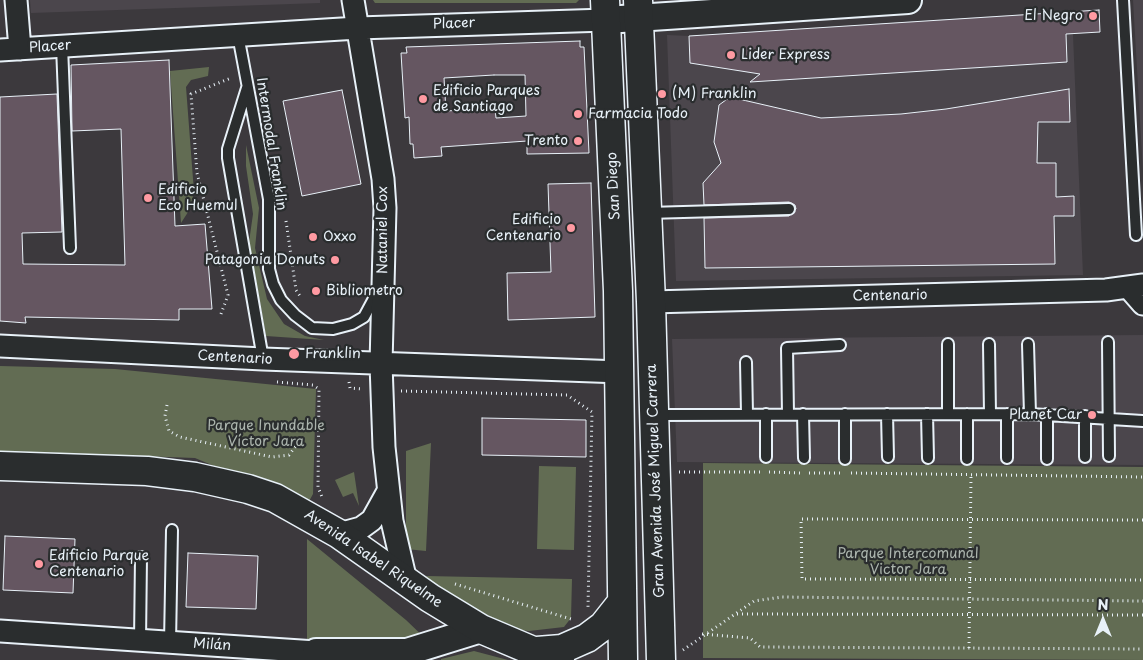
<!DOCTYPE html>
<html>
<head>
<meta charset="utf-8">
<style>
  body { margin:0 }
  #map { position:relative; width:1143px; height:660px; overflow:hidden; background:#3c393d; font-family:"Playpen Sans",sans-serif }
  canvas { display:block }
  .north { position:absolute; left:1078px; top:595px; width:50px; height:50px; -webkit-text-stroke:4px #2a2d2e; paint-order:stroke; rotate:0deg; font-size:14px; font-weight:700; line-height:20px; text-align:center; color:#e8f1f8 }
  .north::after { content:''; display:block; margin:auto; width:18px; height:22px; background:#e8f1f8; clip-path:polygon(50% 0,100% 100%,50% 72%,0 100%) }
</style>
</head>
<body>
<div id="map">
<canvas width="1143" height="660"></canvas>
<div class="north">N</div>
</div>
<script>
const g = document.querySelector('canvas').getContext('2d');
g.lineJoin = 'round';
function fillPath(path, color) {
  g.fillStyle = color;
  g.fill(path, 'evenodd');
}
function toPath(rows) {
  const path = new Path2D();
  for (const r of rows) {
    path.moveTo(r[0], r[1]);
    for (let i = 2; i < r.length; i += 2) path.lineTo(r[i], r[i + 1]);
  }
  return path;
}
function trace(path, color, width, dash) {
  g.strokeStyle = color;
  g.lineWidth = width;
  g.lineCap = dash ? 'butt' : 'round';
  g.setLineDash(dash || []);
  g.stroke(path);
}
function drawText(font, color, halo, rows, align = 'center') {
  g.font = font + ' "Playpen Sans",sans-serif';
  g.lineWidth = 4.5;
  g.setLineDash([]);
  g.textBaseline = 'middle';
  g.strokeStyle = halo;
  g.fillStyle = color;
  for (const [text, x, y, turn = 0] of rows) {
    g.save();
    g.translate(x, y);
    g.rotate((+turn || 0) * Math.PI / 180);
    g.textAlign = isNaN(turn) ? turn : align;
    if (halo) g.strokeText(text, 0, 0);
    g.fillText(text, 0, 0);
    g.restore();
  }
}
const built = toPath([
  [30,0,320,0,320,3,31,13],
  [1133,0,1143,0,1143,172],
  [1072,11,1083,275,676,281,667,35,689,36],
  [1143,335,1143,465,677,462,672,339]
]);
const green = toPath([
  [373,0,579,0,576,3,375,3],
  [209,67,208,76,191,80,186,87,194,192,190,209,181,223,170,71],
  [246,145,259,208,255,248,267,299,284,324,305,336,324,340,266,336,249,242,253,214,246,166],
  [0,366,115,369,316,389,313,494,307,505,195,458,0,451],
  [431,443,426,551,406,549,406,451],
  [703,463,1143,467,1143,660,703,658],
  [539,466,576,467,574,550,537,549],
  [354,472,359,506,353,493,343,497,335,480],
  [307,539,406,620,430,643,307,646],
  [426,576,572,579,571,618,564,627,529,631,511,629,436,588],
  [474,651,508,660,441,660,441,659]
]);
const building = toPath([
  [1099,10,1100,32,1066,34,1067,62,750,82,760,74,690,63,689,36,1099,10],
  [580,41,580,47,584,47,589,153,527,154,527,141,441,147,442,156,414,158,413,144,410,144,409,117,405,118,401,53,407,53,406,47,580,41],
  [494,75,525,75,526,116,496,118,495,108,446,111,444,78,494,75],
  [169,60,175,226,205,224,212,309,179,309,179,320,25,317,26,323,0,321,0,97,57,94,62,232,22,233,23,264,125,265,121,129,72,131,71,65,169,60],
  [1069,89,1070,122,1038,122,1037,163,1056,163,1056,197,1074,196,1074,216,1054,216,1055,264,705,268,704,218,789,216,796,209,795,205,789,202,704,205,703,183,721,163,714,142,719,105,730,97,821,118,901,114,946,109,1069,89],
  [342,90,361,184,302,196,283,101,342,90],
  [591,183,595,317,508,320,507,273,551,272,548,184,591,183],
  [482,418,586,420,586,457,482,455,482,418],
  [5,536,75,539,73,593,3,590,5,536],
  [188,553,258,556,256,609,186,607,188,553]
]);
const path = toPath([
  [286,221,296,290,300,296],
  [221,314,228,295,197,173,191,94,231,78],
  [277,382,313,385,319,389,318,487,322,497],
  [349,382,350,388,362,389],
  [401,391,567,395,592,412,588,607],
  [167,405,165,416,169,431,180,437,272,457,289,455,299,442],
  [679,472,762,472],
  [769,472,800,473],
  [809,473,840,473],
  [851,473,1143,477],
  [1143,520,801,519,802,579,1143,580],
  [455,584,571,619],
  [737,614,1143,615],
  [702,634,750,638,760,647,1143,649],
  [969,648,971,475],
  [683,650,754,601,782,597,1143,601]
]);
const service = toPath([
  [1123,0,1136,235],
  [238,35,269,199,269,269,273,284,281,300,295,315,312,328,333,329,352,324,364,317,378,291],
  [62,46,70,248],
  [247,88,228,149,228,158,263,359],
  [648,213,789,209],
  [1108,342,1109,456],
  [948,344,948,414],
  [989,344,990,414],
  [1028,344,1030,414],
  [746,362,747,414],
  [766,414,766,457],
  [788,414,787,348,840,345],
  [803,414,804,458],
  [845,414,845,459],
  [887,414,888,457],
  [927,414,928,458],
  [967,414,967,459],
  [1047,414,1047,459],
  [656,415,1030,414,1143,421],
  [1085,416,1085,457],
  [1007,458,1007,414],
  [140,641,141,557],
  [170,643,172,530]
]);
const minor = toPath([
  [16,0,20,49],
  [353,0,383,179,385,208,381,364,384,447,392,521,406,581],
  [0,50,358,28,606,20],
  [1129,288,1143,304],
  [651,302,1106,290,1143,285],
  [0,346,263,359,621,372],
  [339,534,361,528,372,520,387,493],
  [0,631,316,652]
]);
const tertiary = toPath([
  [606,20,908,0],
  [316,660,316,652,407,652,481,629]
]);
const primary = toPath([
  [605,0,618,291,623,660],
  [638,0,651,302,661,660],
  [0,466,147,471,195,477,248,489,275,498,339,534,430,598,481,629,533,651,560,660],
  [537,651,562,649,587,638,603,626,622,602]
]);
const markers = [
  [1093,16,5,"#ff9aa2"],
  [731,55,5,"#ff9aa2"],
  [662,94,5,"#ff9aa2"],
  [423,99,5,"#ff9aa2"],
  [578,114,5,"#ff9aa2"],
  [578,141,5,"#ff9aa2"],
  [148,198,5,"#ff9aa2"],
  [571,228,5,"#ff9aa2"],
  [313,237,5,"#ff9aa2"],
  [335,260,5,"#ff9aa2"],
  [316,291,5,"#ff9aa2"],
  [294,354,6,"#ff9aa2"],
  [1092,415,5,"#ff9aa2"],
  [39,564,5,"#ff9aa2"]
];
const poiNames = [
  ["El Negro",1083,16,"right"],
  ["Lider Express",741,55],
  ["Edificio Parques",433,91],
  ["de Santiago",433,107],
  ["(M) Franklin",672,94],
  ["Farmacia Todo",588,114],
  ["Trento",568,141,"right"],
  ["Edificio",158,190],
  ["Eco Huemul",158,206],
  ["Edificio",561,220,"right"],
  ["Centenario",561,236,"right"],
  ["Oxxo",323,237],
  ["Patagonia Donuts",325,260,"right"],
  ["Bibliometro",326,291],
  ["Franklin",305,354],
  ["Planet Car",1082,415,"right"],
  ["Edificio Parque",49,556],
  ["Centenario",49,572]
];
const streetNames = [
  ["Placer",454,24,-2],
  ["Placer",50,47,-4],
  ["Intermodal Franklin",271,144,81],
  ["San Diego",614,186,-93],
  ["Nataniel Cox",383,230,-90],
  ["Centenario",890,296,-1],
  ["Centenario",235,358,3],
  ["Gran Avenida José Miguel Carrera",656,481,-92],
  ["Avenida Isabel Riquelme",373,559,34],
  ["Milán",212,645,4]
];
const parkNames = [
  ["Parque Inundable",266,426],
  ["Víctor Jara",266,442],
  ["Parque Intercomunal",908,554],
  ["Victor Jara",908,570]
];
fillPath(built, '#4b464c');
fillPath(green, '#626c53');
fillPath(building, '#655661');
trace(building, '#e8f1f8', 1);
trace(service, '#e8f1f8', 14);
trace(minor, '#e8f1f8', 25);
trace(tertiary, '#e8f1f8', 30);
trace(primary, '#e8f1f8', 31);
trace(path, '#e8f1f8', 3, [1, 4]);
trace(service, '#2a2d2e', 10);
trace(minor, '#2a2d2e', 21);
trace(tertiary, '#2a2d2e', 26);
trace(primary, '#2a2d2e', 28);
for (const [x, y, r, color] of markers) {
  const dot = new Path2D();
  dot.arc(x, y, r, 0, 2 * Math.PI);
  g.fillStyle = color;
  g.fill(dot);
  trace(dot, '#2a2d2e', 2);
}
drawText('14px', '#e8f1f8', '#2a2d2e', poiNames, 'left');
drawText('14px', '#e8f1f8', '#2a2d2e', streetNames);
drawText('14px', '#acb5ae', '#2a2d2e', parkNames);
</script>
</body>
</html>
